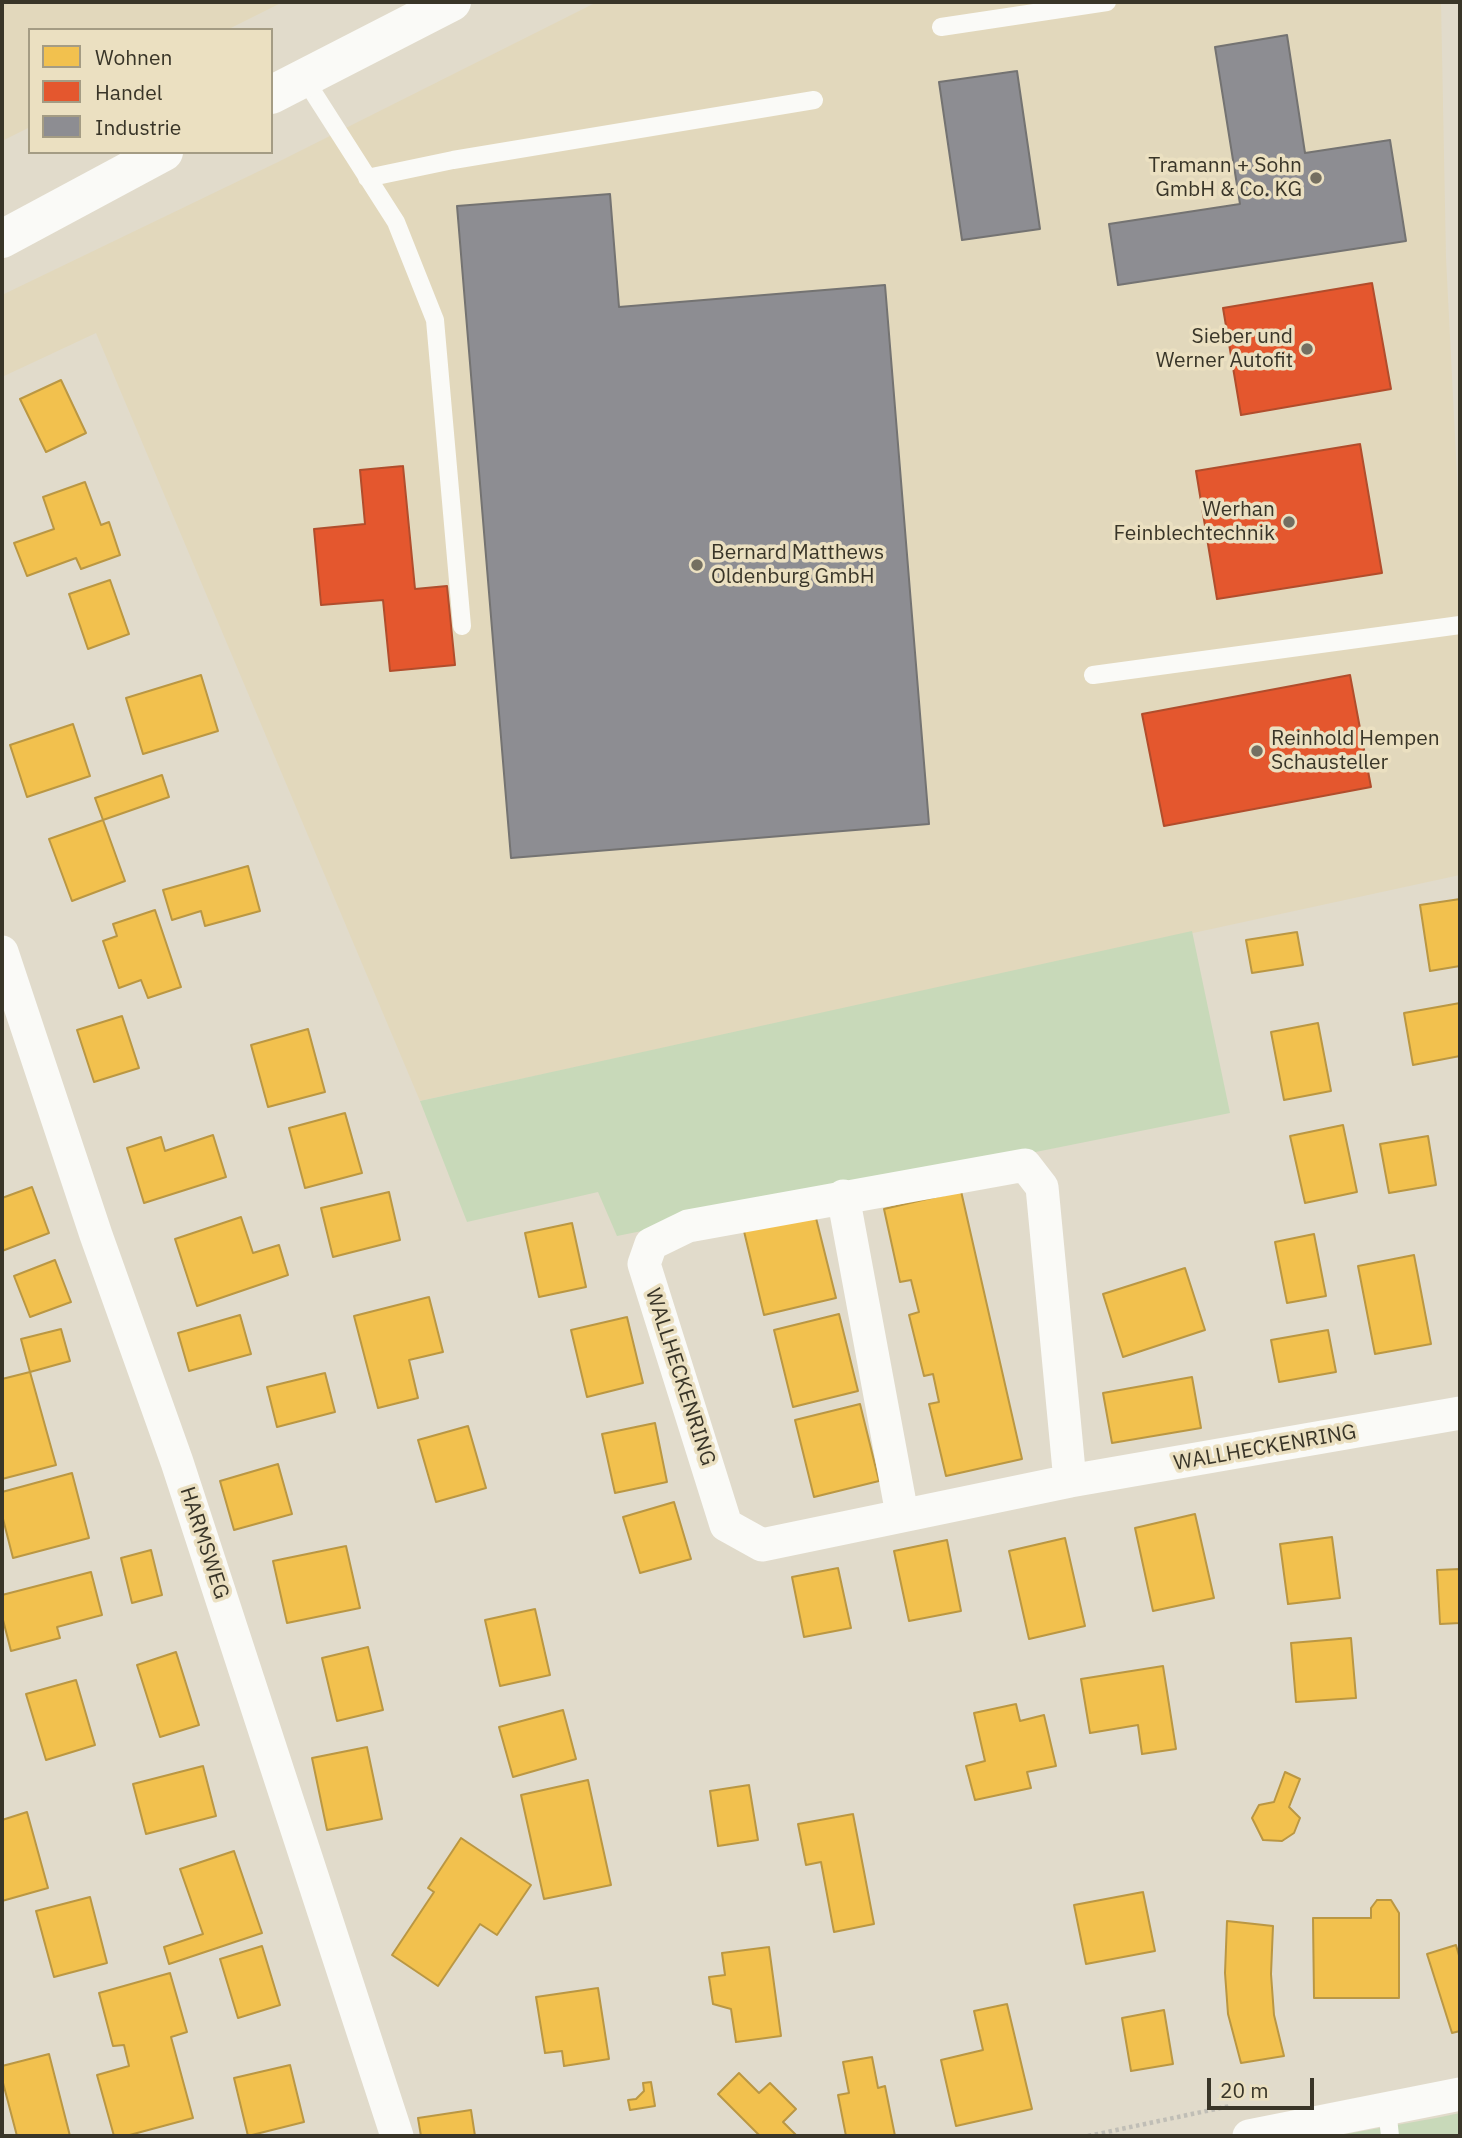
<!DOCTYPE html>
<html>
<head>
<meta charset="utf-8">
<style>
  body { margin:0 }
  #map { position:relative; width:1462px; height:2138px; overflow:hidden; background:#e1dbcb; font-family:"IBM Plex Sans",sans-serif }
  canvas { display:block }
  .frame { position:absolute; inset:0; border:4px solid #393528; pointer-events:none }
  .legend { position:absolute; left:28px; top:28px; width:245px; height:126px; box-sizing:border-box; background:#ebe0c1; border:2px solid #a49c84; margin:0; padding:9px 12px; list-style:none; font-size:21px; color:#393528 }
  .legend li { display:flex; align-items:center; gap:14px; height:35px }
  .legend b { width:35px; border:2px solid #a49c84 }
  .scale { position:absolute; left:1207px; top:2078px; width:107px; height:32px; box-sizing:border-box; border:4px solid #393528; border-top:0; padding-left:9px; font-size:21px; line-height:24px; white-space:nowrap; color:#393528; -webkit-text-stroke:5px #ebe0c1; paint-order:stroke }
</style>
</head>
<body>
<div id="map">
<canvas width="1462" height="2138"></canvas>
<div class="frame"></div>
<ul class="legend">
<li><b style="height:19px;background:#f2c14e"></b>Wohnen</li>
<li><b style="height:19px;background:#e4572e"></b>Handel</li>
<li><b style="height:19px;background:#8d8d92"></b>Industrie</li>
</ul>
<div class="scale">20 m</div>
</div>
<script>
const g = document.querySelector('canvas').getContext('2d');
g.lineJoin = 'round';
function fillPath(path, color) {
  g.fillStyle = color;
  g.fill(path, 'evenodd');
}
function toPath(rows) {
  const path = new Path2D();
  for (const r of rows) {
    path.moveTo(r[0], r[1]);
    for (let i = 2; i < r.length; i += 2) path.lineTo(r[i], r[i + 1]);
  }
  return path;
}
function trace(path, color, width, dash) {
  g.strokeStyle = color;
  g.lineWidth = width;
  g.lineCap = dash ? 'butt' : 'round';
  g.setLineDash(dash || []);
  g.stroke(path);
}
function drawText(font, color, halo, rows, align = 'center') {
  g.font = font + ' "IBM Plex Sans",sans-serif';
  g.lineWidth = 7;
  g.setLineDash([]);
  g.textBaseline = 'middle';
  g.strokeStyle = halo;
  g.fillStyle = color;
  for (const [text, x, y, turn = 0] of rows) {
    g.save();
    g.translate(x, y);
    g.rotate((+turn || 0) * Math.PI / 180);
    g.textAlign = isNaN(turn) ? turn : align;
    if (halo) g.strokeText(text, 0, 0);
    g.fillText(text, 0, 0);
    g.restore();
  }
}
const built = toPath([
  [2,2,283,2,227,30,30,30,30,127,2,141],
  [597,2,1441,2,1446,258,1460,535,1460,875,420,1101,96,333,2,377,2,295,278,162]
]);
const green = toPath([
  [1192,931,1230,1113,617,1236,598,1192,467,1222,420,1101],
  [1460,2113,1460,2136,1335,2136,1436,2118]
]);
const homes = toPath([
  [61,380,86,433,46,452,20,399,61,380],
  [85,482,101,525,109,522,120,555,81,569,76,558,27,576,14,543,54,529,43,497,85,482],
  [110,580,129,634,88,649,69,594,110,580],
  [201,675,218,731,143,754,126,698,201,675],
  [73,724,90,776,27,797,10,745,73,724],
  [162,775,169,797,103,820,95,798,162,775],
  [103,820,125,881,72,901,49,839,103,820],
  [248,866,260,911,205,926,201,911,172,920,163,890,248,866],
  [1460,899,1460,966,1430,971,1420,905,1460,899],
  [155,910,181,987,148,998,141,980,119,988,103,941,117,936,113,924,155,910],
  [1297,932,1303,965,1252,973,1246,940,1297,932],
  [1460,1003,1460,1056,1413,1065,1404,1013,1460,1003],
  [122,1016,139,1068,94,1082,77,1030,122,1016],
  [1318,1023,1331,1091,1284,1100,1271,1032,1318,1023],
  [308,1029,325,1092,268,1107,251,1045,308,1029],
  [345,1113,362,1173,305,1188,289,1128,345,1113],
  [1343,1125,1357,1192,1305,1203,1290,1136,1343,1125],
  [213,1135,226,1177,144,1203,127,1148,161,1137,165,1151,213,1135],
  [1428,1136,1436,1185,1389,1193,1380,1144,1428,1136],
  [32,1187,49,1233,2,1251,2,1198,32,1187],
  [961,1191,1022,1459,946,1476,929,1404,939,1402,933,1374,924,1376,909,1315,919,1312,911,1280,900,1282,884,1209,961,1191],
  [389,1192,400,1240,333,1257,321,1208,389,1192],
  [814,1210,836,1298,764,1315,743,1227,814,1210],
  [241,1217,253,1253,279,1245,288,1275,197,1306,175,1239,241,1217],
  [572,1223,586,1287,539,1297,525,1233,572,1223],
  [1314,1234,1326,1296,1287,1303,1275,1242,1314,1234],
  [1414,1255,1431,1344,1375,1354,1358,1266,1414,1255],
  [55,1260,71,1302,30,1317,14,1276,55,1260],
  [1185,1268,1205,1330,1123,1357,1103,1294,1185,1268],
  [429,1297,443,1352,409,1360,418,1398,378,1408,354,1316,429,1297],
  [839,1314,858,1391,793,1407,774,1330,839,1314],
  [240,1315,251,1354,189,1371,178,1333,240,1315],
  [627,1317,643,1383,587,1397,571,1330,627,1317],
  [61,1329,70,1361,30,1372,21,1339,61,1329],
  [1328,1330,1336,1372,1279,1382,1271,1340,1328,1330],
  [30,1372,56,1465,2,1479,2,1379,30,1372],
  [325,1373,335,1412,277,1427,267,1387,325,1373],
  [1192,1377,1201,1428,1112,1443,1103,1393,1192,1377],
  [860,1404,879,1481,814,1497,795,1420,860,1404],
  [655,1423,667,1482,615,1493,602,1434,655,1423],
  [468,1426,486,1488,436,1502,418,1440,468,1426],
  [278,1464,292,1514,234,1530,220,1481,278,1464],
  [72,1473,89,1538,13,1558,2,1515,2,1492,72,1473],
  [674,1502,691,1559,640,1573,623,1517,674,1502],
  [1195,1514,1214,1598,1153,1611,1135,1528,1195,1514],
  [1332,1537,1340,1598,1288,1604,1280,1544,1332,1537],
  [1065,1538,1085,1626,1029,1639,1009,1551,1065,1538],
  [947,1540,961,1611,909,1621,894,1551,947,1540],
  [346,1546,360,1608,287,1623,273,1561,346,1546],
  [151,1550,162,1595,132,1603,121,1558,151,1550],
  [838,1568,851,1628,804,1637,792,1577,838,1568],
  [1460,1569,1460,1623,1440,1624,1437,1570,1460,1569],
  [91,1572,102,1615,57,1627,60,1638,11,1651,2,1616,2,1595,91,1572],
  [535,1609,550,1675,500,1686,485,1620,535,1609],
  [1351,1638,1356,1698,1296,1702,1291,1643,1351,1638],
  [368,1647,383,1710,337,1721,322,1658,368,1647],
  [176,1652,199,1725,160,1737,137,1665,176,1652],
  [1163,1666,1176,1749,1142,1754,1138,1725,1090,1733,1081,1679,1163,1666],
  [76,1680,95,1745,46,1760,26,1694,76,1680],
  [1016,1704,1020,1721,1044,1715,1056,1766,1027,1772,1031,1788,975,1800,966,1766,985,1761,974,1713,1016,1704],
  [563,1710,576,1759,513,1777,499,1727,563,1710],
  [367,1747,382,1819,327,1830,312,1758,367,1747],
  [203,1766,216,1816,146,1834,133,1784,203,1766],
  [1285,1772,1300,1779,1289,1807,1300,1818,1294,1833,1282,1841,1263,1840,1252,1818,1259,1805,1274,1802,1285,1772],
  [588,1780,611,1885,544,1899,521,1795,588,1780],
  [749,1785,758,1840,718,1846,710,1791,749,1785],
  [27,1812,48,1888,2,1901,2,1820,27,1812],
  [853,1814,874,1924,834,1932,821,1862,806,1865,798,1824,853,1814],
  [461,1838,531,1885,497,1935,480,1924,438,1986,392,1955,434,1892,428,1888,461,1838],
  [234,1851,262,1933,169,1964,164,1947,203,1934,180,1869,234,1851],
  [1143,1892,1155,1951,1086,1964,1074,1905,1143,1892],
  [90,1897,107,1963,54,1977,36,1911,90,1897],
  [1377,1900,1391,1900,1399,1913,1399,1998,1314,1998,1313,1918,1371,1918,1371,1908,1377,1900],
  [1227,1921,1273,1926,1271,1974,1274,2015,1284,2056,1241,2063,1228,2014,1225,1973,1227,1921],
  [1456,1945,1460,1959,1460,2031,1452,2033,1427,1954,1456,1945],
  [262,1946,280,2005,238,2018,220,1959,262,1946],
  [769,1947,781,2036,736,2042,731,2009,713,2004,709,1977,725,1975,722,1953,769,1947],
  [170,1973,187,2032,171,2037,193,2118,126,2136,114,2136,97,2075,129,2066,124,2045,113,2046,99,1993,170,1973],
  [598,1988,609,2059,564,2066,562,2051,545,2053,536,1997,598,1988],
  [1007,2004,1032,2109,956,2126,941,2060,983,2050,974,2011,1007,2004],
  [1164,2010,1173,2064,1131,2071,1122,2018,1164,2010],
  [49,2054,70,2136,17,2136,2,2079,2,2066,49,2054],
  [872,2057,878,2088,885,2086,895,2136,846,2136,838,2095,849,2093,843,2062,872,2057],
  [290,2065,304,2122,248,2136,234,2078,290,2065],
  [739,2073,759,2093,770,2083,796,2109,783,2122,797,2136,760,2136,718,2094,739,2073],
  [651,2082,655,2106,630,2110,628,2100,636,2099,644,2091,643,2083,651,2082],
  [471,2110,475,2136,421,2136,418,2118,471,2110]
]);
const shops = toPath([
  [1372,283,1391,389,1241,415,1223,308,1372,283],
  [1360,444,1382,573,1217,599,1196,471,1360,444],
  [403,466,415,589,447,586,455,665,390,671,383,600,321,605,314,529,365,524,360,470,403,466],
  [1350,675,1371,787,1164,826,1142,714,1350,675]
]);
const industry = toPath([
  [1287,35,1305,153,1390,140,1406,241,1118,285,1109,224,1240,204,1215,47,1287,35],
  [1017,71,1040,229,962,240,939,82,1017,71],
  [610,194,619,307,885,285,929,824,511,858,457,206,610,194]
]);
const path = toPath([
  [1088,2136,1230,2106]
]);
const service = toPath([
  [941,27,1107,2],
  [304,78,396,222,435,320,462,626],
  [367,178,453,160,814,100],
  [1093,675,1460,625],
  [1387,2109,1390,2136]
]);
const minor = toPath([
  [2,952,96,1235,177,1462,397,2136],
  [843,1196,902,1514],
  [1070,1481,1042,1187,1025,1165,688,1226,651,1244,644,1264,726,1525,762,1545,1070,1481,1460,1413],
  [1249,2136,1460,2094]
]);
const tertiary = toPath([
  [271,95,452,2],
  [2,239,164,152]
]);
const markers = [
  [1316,178,7,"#746f61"],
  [1307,349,7,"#746f61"],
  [1289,522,7,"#746f61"],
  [697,565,7,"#746f61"],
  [1257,751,7,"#746f61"]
];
const poiNames = [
  ["Tramann + Sohn",1302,166],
  ["GmbH & Co. KG",1302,190],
  ["Sieber und",1293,337],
  ["Werner Autofit",1293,361],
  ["Werhan",1275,510],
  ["Feinblechtechnik",1275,534],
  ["Bernard Matthews",711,553,"left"],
  ["Oldenburg GmbH",711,577,"left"],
  ["Reinhold Hempen",1271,739,"left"],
  ["Schausteller",1271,763,"left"]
];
const streetNames = [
  ["WALLHECKENRING",680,1377,72],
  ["WALLHECKENRING",1265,1448,-10],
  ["HARMSWEG",204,1543,72]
];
fillPath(built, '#e2d8bc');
fillPath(green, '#c8d9b9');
fillPath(homes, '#f2c14e');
trace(homes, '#ba9743', 2);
fillPath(shops, '#e4572e');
trace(shops, '#b14d2c', 2);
fillPath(industry, '#8d8d92');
trace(industry, '#747372', 2);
trace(path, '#c0beb6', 4.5, [3.5, 3.5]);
trace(service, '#fafaf7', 18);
trace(minor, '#fafaf7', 33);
trace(tertiary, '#fafaf7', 38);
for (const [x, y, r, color] of markers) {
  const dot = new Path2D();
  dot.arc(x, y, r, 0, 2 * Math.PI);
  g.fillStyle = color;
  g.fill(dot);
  trace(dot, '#ebe0c1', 2.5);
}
drawText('21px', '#393528', '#ebe0c1', poiNames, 'right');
drawText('21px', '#393528', '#ebe0c1', streetNames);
</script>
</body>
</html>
